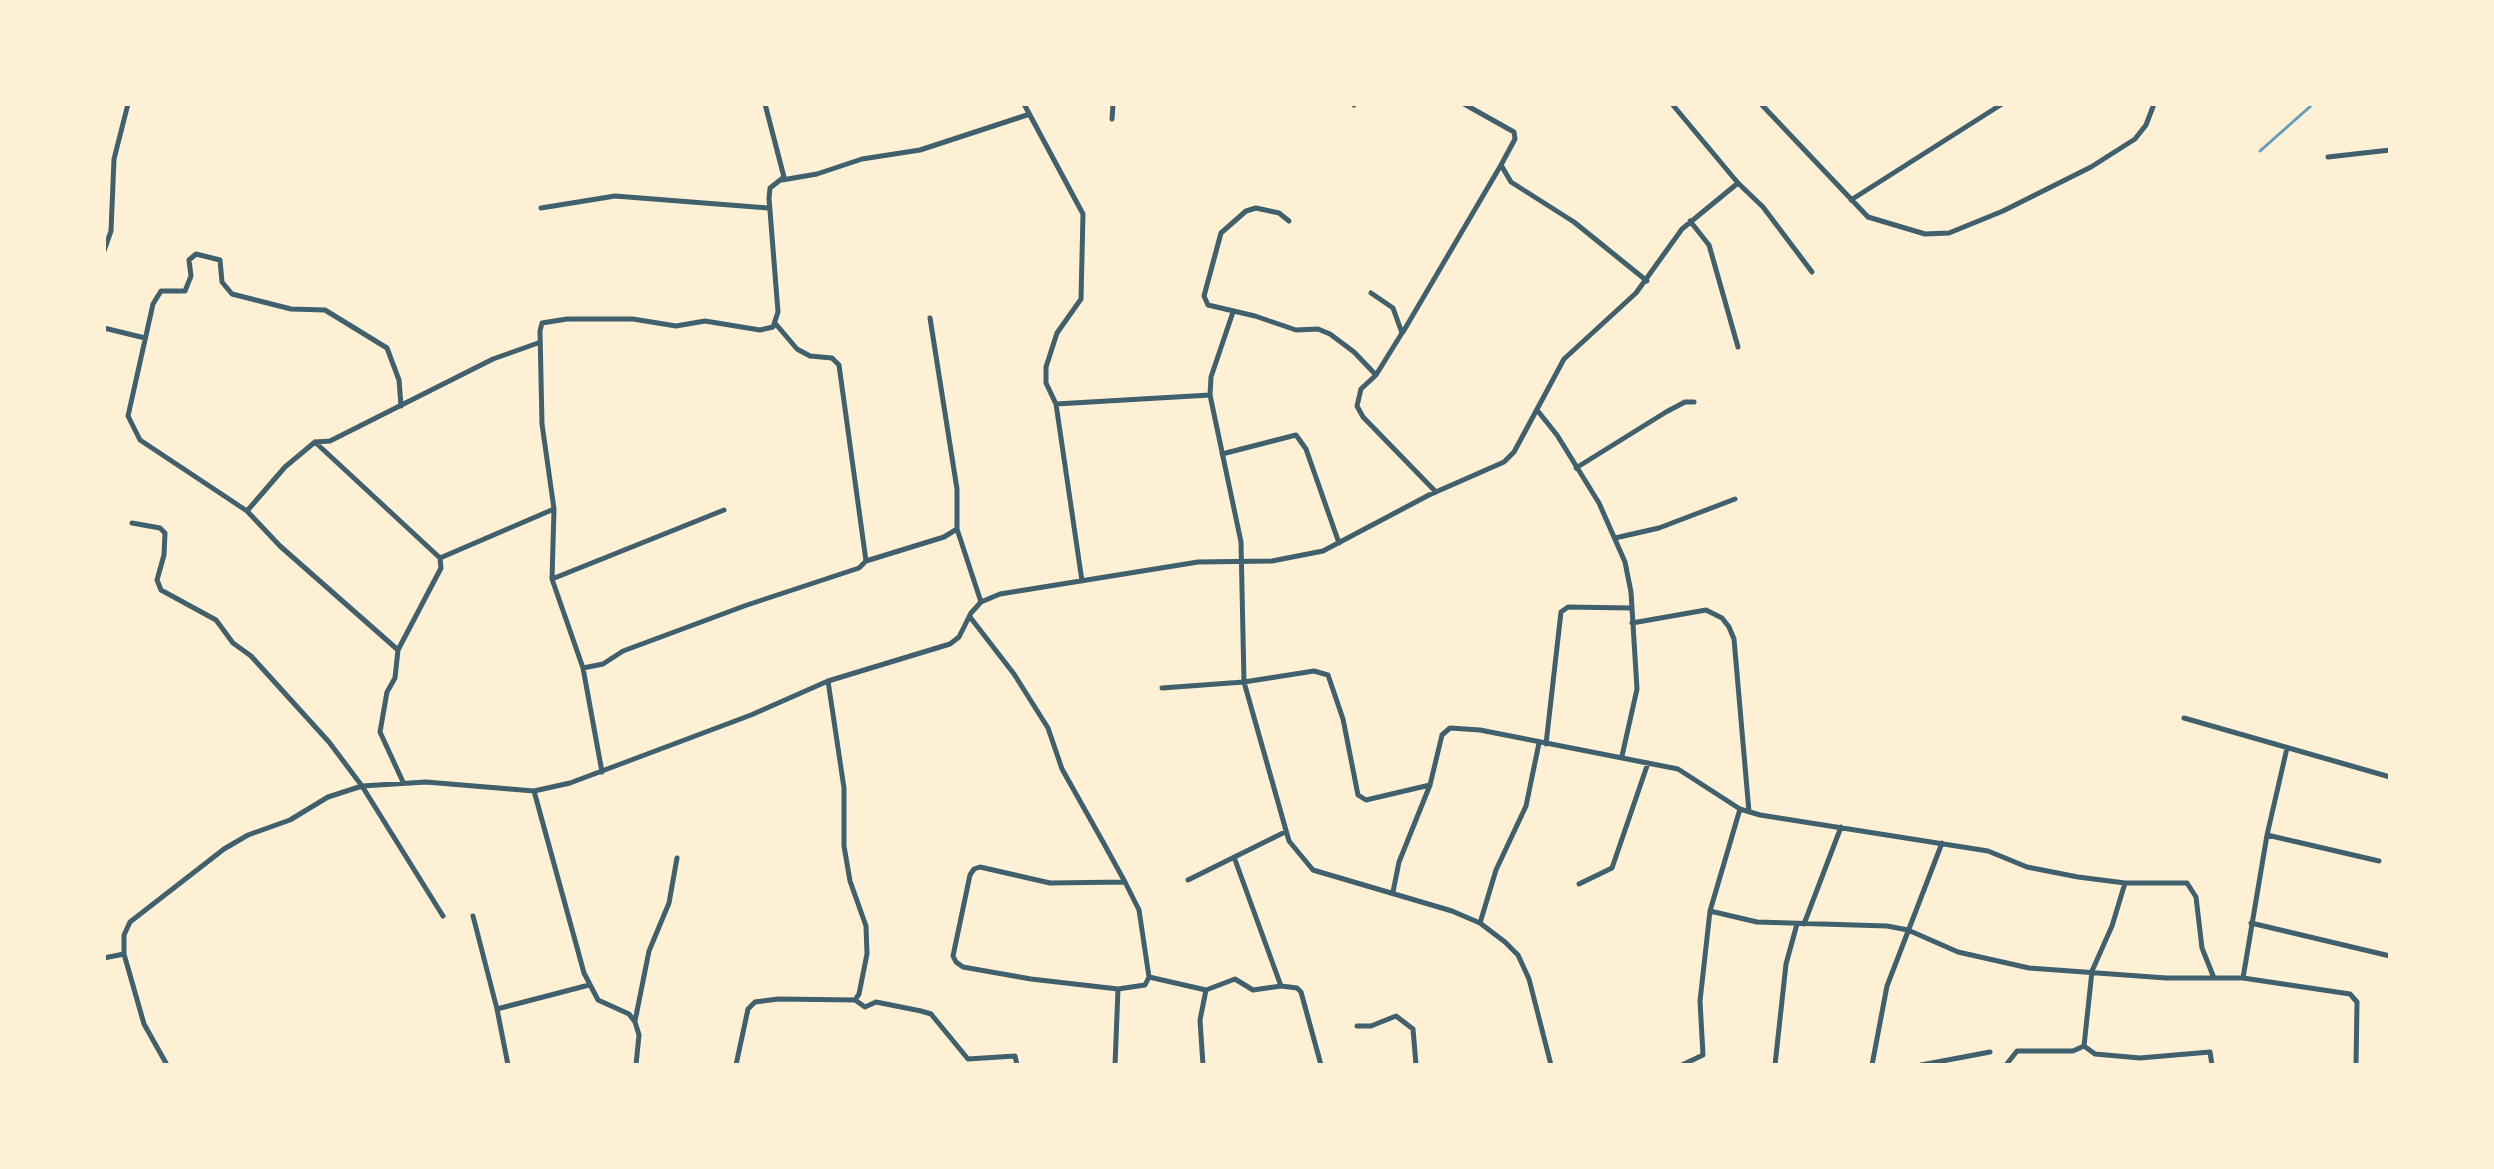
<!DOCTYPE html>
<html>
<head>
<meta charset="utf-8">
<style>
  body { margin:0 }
  #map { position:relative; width:2494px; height:1169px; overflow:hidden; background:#fdf0d5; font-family:Quicksand,sans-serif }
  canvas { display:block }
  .frame { position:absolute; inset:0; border:106px solid #fdf0d5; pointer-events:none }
</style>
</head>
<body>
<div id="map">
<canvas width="2494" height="1169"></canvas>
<div class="frame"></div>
</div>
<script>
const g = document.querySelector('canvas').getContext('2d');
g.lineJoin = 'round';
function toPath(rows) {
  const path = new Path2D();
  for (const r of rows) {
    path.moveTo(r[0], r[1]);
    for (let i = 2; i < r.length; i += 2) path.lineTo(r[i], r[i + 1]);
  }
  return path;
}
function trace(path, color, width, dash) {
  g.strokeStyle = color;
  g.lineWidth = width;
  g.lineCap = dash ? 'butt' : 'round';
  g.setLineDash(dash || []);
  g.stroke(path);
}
const stream = toPath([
  [2260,151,2313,104]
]);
const minor = toPath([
  [1024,104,1083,214,1081,299,1057,333,1046,367,1046,383,1056,404,1082,581],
  [1464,104,1514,132,1515,139,1501,165,1511,182,1574,222,1647,281],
  [1672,104,1738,183,1763,207,1812,272],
  [1761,104,1868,217,1925,234,1949,233,2003,211,2091,167,2135,139,2146,125,2154,104],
  [1354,105,1355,104],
  [1112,119,1113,104],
  [2328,157,2390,150],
  [782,180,817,174,862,159,920,150,1027,115],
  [1851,200,2002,104],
  [541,208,615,196,768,208],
  [1289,221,1279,213,1256,208,1246,211,1221,233,1204,296,1208,305,1255,316,1296,330,1318,329,1330,334,1354,352,1376,375],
  [1690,221,1709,245,1738,347],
  [104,251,111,231,114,159,128,104],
  [1371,293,1393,308,1402,333,1376,375,1361,389,1357,406,1363,417,1436,492],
  [1233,312,1211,377,1210,395,1241,542,1244,682,1289,841,1313,870,1452,911,1480,923,1505,942,1518,955,1529,979,1551,1065],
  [104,328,145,338],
  [1403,332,1501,165],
  [1056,404,1210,395],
  [401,406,399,380,387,348,325,310,291,309,232,294,222,282,220,260,196,254,189,260,191,276,185,291,161,291,153,304,128,416,140,440,247,511,280,546,398,650,395,678,387,692,380,732,403,782],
  [1537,410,1557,435,1599,503,1625,562,1631,592,1637,689,1622,756],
  [315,442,440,558,441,568,398,650],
  [1222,454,1296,435,1306,449,1339,543],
  [1576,468,1666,412,1685,402,1694,402],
  [247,511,285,467,315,442,330,441,493,359,538,343],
  [132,523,160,528,165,533,164,555,157,580,161,590,216,620,233,643,251,656,329,742,362,786,443,916],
  [957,529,981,602],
  [1615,538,1659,528,1735,499],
  [440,558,554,509],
  [866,561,944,537,957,529,957,489,930,318],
  [552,579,724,510],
  [970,617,1014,674,1048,728,1062,769,1103,842,1125,882,1139,910,1149,977,1145,985,1118,989,1031,979,963,967,956,962,953,956,970,875,974,869,980,867,1050,883,1125,882],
  [1632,623,1706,610,1722,618,1729,627,1734,639,1749,812],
  [583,668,603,664,623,651,747,605,859,568,866,561,839,365,832,358,810,356,797,349,775,323],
  [828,681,844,788,844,846,850,881,866,926,867,954,859,994,855,1000],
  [1162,688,1244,682,1314,671,1328,675,1343,719,1358,795,1366,800,1430,785],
  [2184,718,2390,777],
  [1546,744,1561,612,1568,607,1631,608],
  [602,772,583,668,552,579,554,509,542,424,540,331,542,323,567,319,633,319,676,326,705,321,760,330,773,327,778,312,769,198,770,188,784,177,765,104],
  [534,791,584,973,598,1000,629,1014,635,1022,639,1035,636,1065],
  [2267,835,2379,861],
  [1188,880,1285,832],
  [1579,884,1612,868,1648,763],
  [1393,892,1399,862,1430,785,1442,735,1450,728,1480,730,1678,769,1740,809,1760,815,1988,851,2027,867,2078,877,2125,883,2187,883,2196,897,2202,948,2214,978],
  [1710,911,1757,922,1887,926,1908,930,1958,952,2029,968,2166,978,2243,978,2350,994,2357,1002,2356,1065],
  [473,916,497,1009,508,1065],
  [1480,923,1496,870,1526,806,1539,743],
  [2251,923,2390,956],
  [1804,924,1841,827],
  [104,958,124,954],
  [1149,977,1206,990],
  [2243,978,2267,835,2287,748],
  [1281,986,1297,988,1301,992,1321,1065],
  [497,1009,589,985],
  [635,1021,649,951,669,903,677,858],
  [1357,1026,1371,1026,1396,1016,1413,1029,1416,1065],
  [2084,1046,2095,1054,2140,1058,2210,1052,2212,1065],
  [167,1065,144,1024,124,954,124,935,130,922,224,849,248,835,290,820,328,797,362,786,426,782,534,791,570,783,751,715,828,681,950,644,959,637,971,613,981,602,1000,594,1198,562,1272,561,1323,551,1429,495,1504,462,1514,452,1564,359,1636,293,1682,229,1738,183],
  [736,1065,748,1009,755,1002,778,999,855,1000,865,1007,876,1002,921,1011,931,1014,968,1059,1015,1056,1017,1065],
  [1115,1065,1118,989],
  [1203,1065,1200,1020,1206,990,1235,979,1253,990,1281,986,1234,857],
  [1682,1065,1703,1055,1700,1001,1710,911,1740,809],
  [1775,1065,1786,964,1797,924],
  [1872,1065,1887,986,1942,843],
  [1921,1065,1990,1052],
  [2006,1065,2017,1051,2073,1051,2084,1046,2092,971,2112,926,2125,883]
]);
trace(stream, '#669bbc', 3);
trace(minor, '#3f606c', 5);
</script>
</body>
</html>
